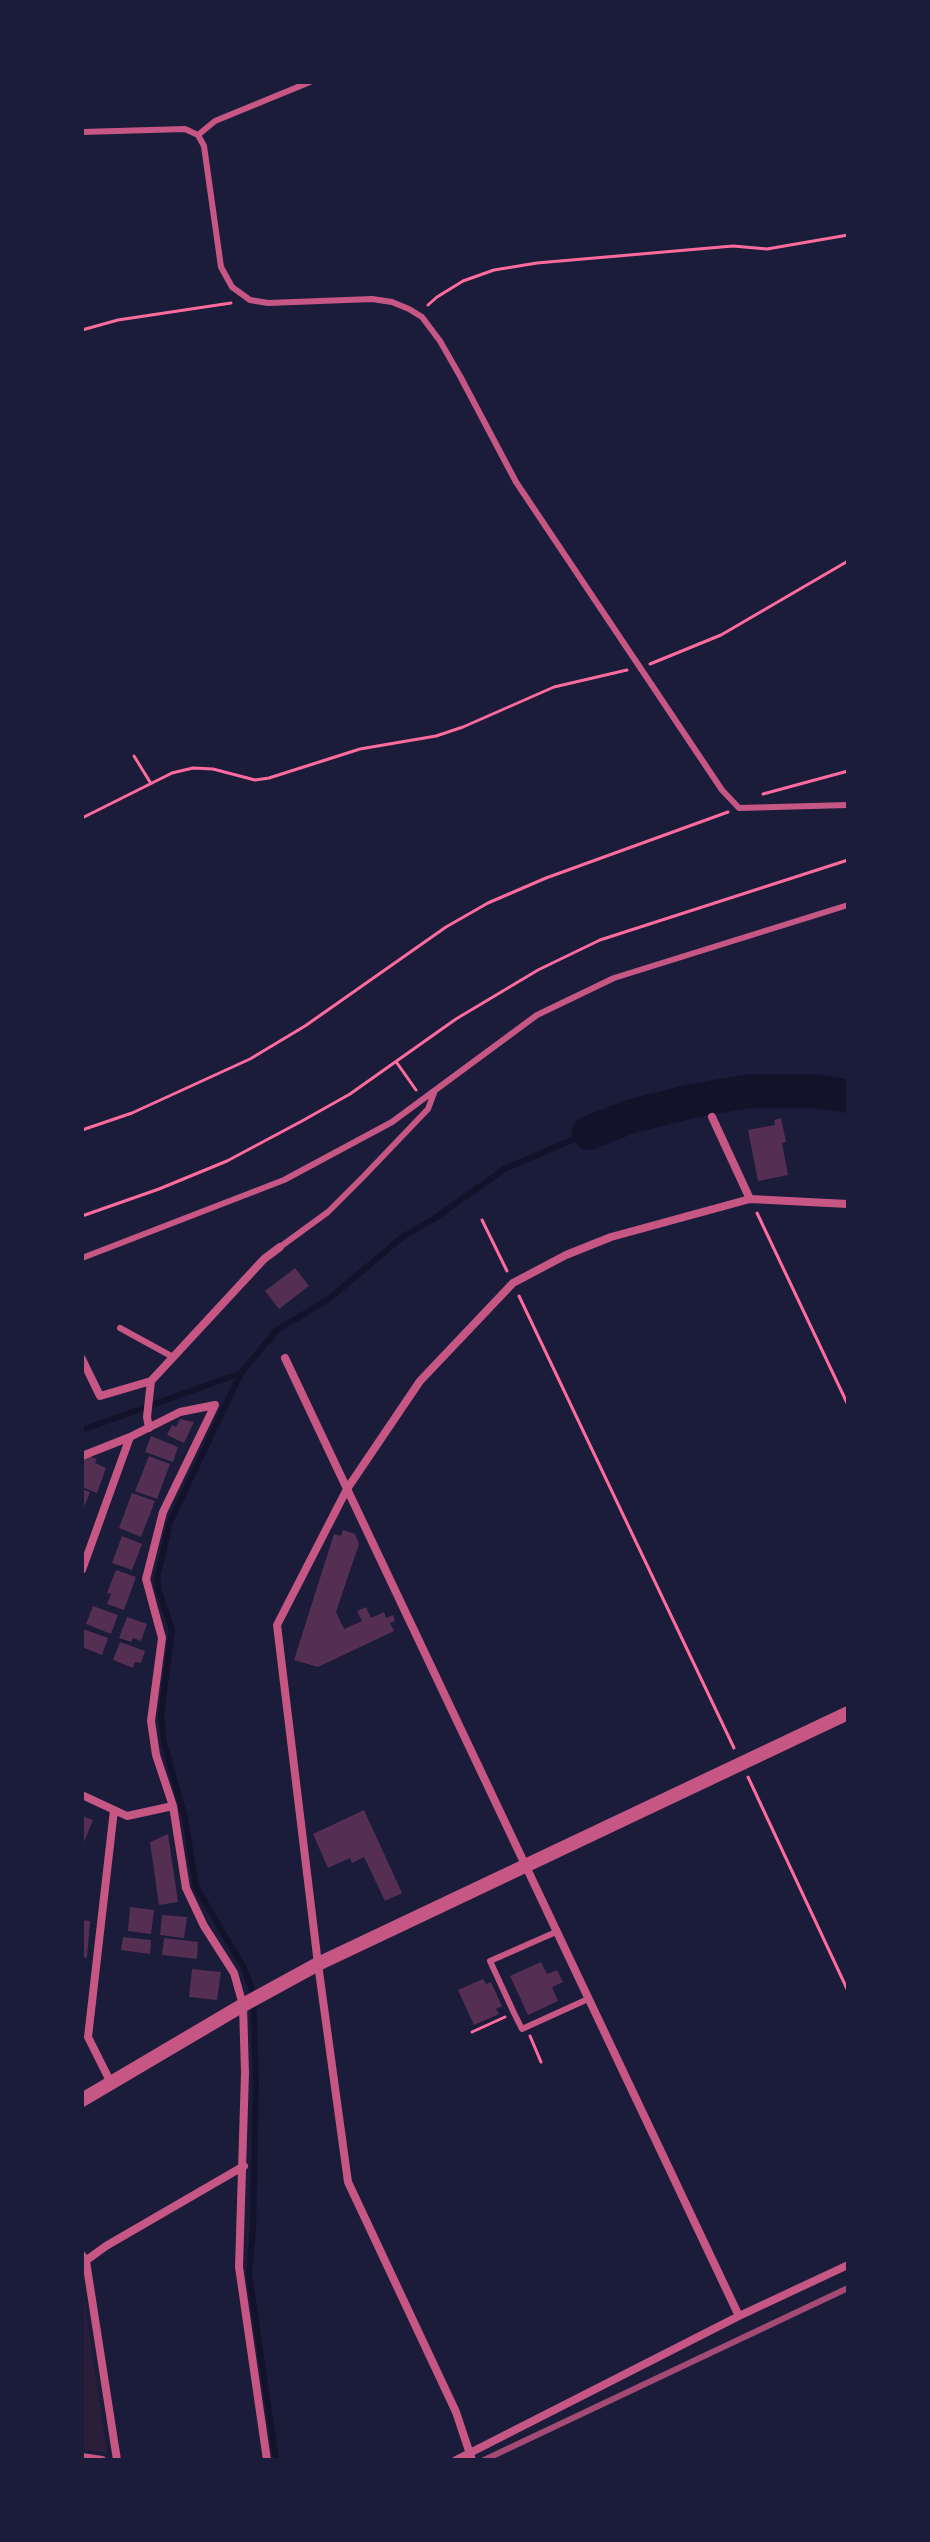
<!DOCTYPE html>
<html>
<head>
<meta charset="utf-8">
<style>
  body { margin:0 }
  #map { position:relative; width:930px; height:2542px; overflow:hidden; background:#1b1b3a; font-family:Helvetica,sans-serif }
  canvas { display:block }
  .frame { position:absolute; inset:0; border:84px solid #1b1b3a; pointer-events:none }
</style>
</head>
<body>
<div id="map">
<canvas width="930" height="2542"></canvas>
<div class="frame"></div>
</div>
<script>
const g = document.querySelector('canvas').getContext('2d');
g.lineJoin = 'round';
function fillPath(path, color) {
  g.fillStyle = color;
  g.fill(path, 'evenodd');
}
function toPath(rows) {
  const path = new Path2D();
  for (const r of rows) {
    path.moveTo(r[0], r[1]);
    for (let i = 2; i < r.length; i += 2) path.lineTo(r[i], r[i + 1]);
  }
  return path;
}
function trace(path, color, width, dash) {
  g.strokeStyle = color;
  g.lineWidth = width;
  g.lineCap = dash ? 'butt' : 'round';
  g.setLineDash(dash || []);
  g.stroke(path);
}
const green = toPath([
  [82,2284,92,2353,107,2453,82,2449]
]);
const stream = toPath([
  [82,1430,241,1373],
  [276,2460,249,2273,253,2230,256,2080,253,1993,244,1968,196,1887,185,1818,164,1743,161,1716,172,1629,159,1592,157,1578,170,1522,241,1373,277,1330,329,1299,401,1238,432,1220,506,1168,589,1133]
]);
const river = toPath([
  [589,1133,629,1117,692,1101,750,1091,815,1091,848,1096]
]);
const building = toPath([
  [781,1118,786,1142,782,1143,788,1175,758,1181,748,1130,775,1125,774,1120],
  [295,1268,309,1286,279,1309,265,1291],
  [180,1419,194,1422,184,1443,167,1435,172,1425,176,1427],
  [151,1436,178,1447,173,1462,145,1452],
  [83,1454,97,1459,95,1463,106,1468,97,1493,82,1487],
  [149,1456,170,1464,157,1499,135,1491],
  [82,1489,90,1492,85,1505,82,1504],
  [132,1493,155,1501,141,1537,119,1528],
  [343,1530,355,1534,359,1544,336,1612,344,1629,362,1621,357,1611,366,1607,371,1618,384,1612,386,1618,393,1615,395,1621,390,1623,394,1631,318,1667,294,1660,334,1534,341,1536],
  [122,1536,142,1544,132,1570,112,1563],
  [116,1570,136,1577,124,1610,107,1604,111,1594,107,1593],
  [93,1606,118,1615,111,1634,86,1624],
  [127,1617,147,1624,141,1641,133,1638,131,1642,119,1638],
  [83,1629,108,1638,102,1655,82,1647],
  [120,1642,145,1651,141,1663,135,1662,133,1668,113,1660],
  [364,1810,402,1893,385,1901,364,1857,352,1863,350,1858,328,1868,313,1834],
  [82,1816,93,1820,82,1847],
  [168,1834,178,1902,159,1905,150,1842],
  [130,1907,154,1910,151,1934,128,1931],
  [162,1915,187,1917,184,1938,160,1935],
  [82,1920,90,1921,87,1958,82,1957],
  [123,1937,151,1940,150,1954,121,1950],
  [164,1938,198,1942,197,1959,162,1955],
  [541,1962,547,1974,557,1970,563,1982,552,1987,558,2001,528,2015,510,1976],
  [192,1969,221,1972,217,2000,189,1997],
  [483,1979,486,1984,491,1982,502,2006,496,2009,499,2014,474,2025,458,1990]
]);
const path = toPath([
  [428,305,437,297,463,281,494,270,537,263,733,246,767,249,848,235],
  [82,330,118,320,231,303],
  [650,664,721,635,848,561],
  [134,756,150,782],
  [763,794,848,771],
  [82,818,172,773,193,768,213,769,255,780,269,778,360,749,436,736,463,727,554,687,627,670],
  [397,1063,416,1090],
  [82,1130,132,1113,250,1059,305,1026,446,927,488,903,546,878,728,812],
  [757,1213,848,1405],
  [82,1216,159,1189,227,1161,302,1121,350,1094,456,1019,538,970,600,940,848,860],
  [482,1220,507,1271],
  [519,1296,734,1748],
  [748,1777,848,1991],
  [472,2032,505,2017],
  [530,2036,541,2062]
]);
const service = toPath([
  [82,132,185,129,198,135,204,146,221,267,232,287,250,300,268,303,372,299,392,302,409,309,422,317,440,341,460,376,516,482,722,790,739,808,848,805],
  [198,135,215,121,310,82],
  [280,1247,328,1212,363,1177,428,1109,434,1093],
  [82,1258,284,1180,392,1122,537,1015,614,978,848,905],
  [120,1328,173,1357],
  [556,1932,490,1961,514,2013,522,2029,588,1999]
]);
const minor = toPath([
  [712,1117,750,1199],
  [285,1358,739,2316],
  [82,1359,100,1396,151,1381],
  [149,1428,147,1417,151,1381,264,1259,280,1247],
  [130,1437,180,1412,215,1405,163,1512,146,1579,162,1638,151,1721,156,1755,173,1806,186,1888,204,1926,234,1973,243,2005,245,2073,239,2267,267,2460],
  [82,1456,130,1437,82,1570],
  [82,1795,127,1816,173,1806],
  [111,2083,88,2037,114,1810],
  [82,2255,86,2261,117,2460],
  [84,2262,106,2246,244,2166],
  [82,2457,102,2460],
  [456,2460,739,2316,848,2265],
  [472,2460,456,2412,348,2182,318,1964,277,1625,347,1489,420,1381,513,1283,566,1255,611,1237,750,1199,848,1204]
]);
const tertiary = toPath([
  [82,2100,243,2005,318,1964,848,1713]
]);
const rail = toPath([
  [484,2460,848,2288]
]);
fillPath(green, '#2a1e3b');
trace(stream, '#12122b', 6);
trace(river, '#12122b', 34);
fillPath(building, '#542f53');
trace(path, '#ff6b9d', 3);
trace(service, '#c65784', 6);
trace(minor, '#c65784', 8);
trace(tertiary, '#c65784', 14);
trace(rail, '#a44b75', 6);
</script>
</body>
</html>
